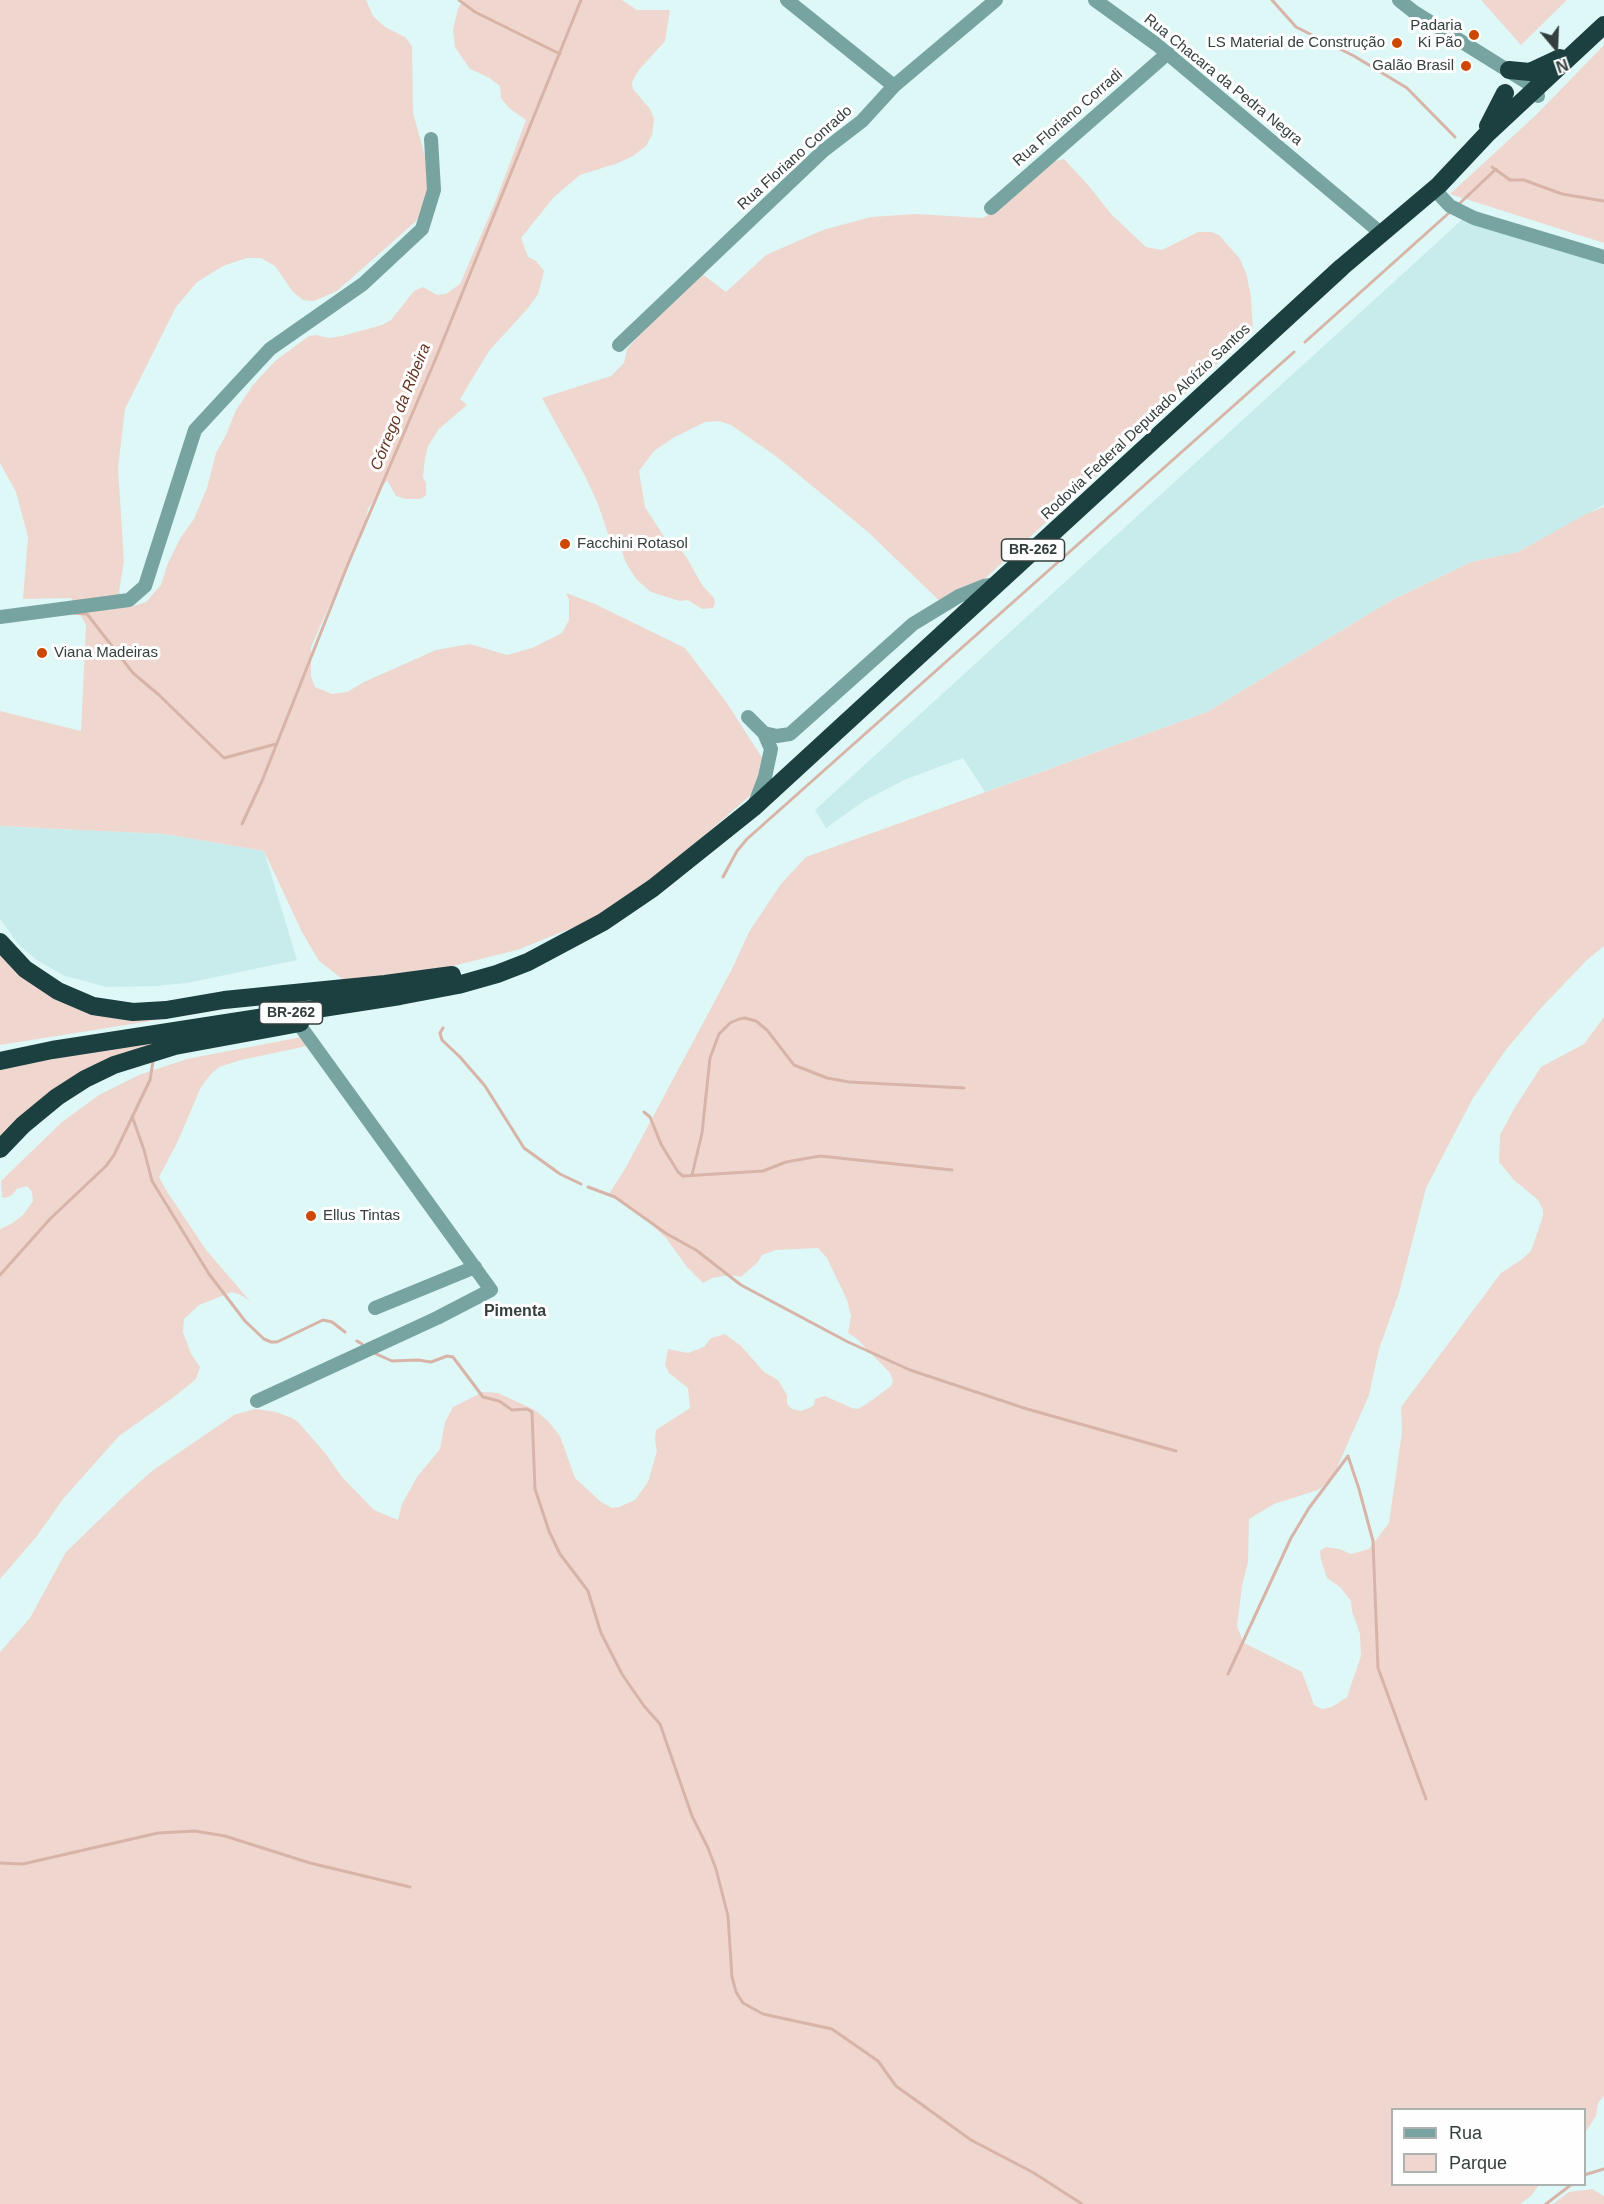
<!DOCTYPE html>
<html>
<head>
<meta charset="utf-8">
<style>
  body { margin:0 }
  #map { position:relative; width:1604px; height:2204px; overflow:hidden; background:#ddf8f7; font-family:Helvetica,sans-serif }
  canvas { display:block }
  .legend { position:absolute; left:1391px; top:2108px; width:195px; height:78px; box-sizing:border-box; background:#fefefe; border:2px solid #adb2b1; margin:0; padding:8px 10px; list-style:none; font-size:18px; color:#343f3e }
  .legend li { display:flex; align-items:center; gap:12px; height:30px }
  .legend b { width:30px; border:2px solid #adb2b1 }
  .north { position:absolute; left:1526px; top:18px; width:60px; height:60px; -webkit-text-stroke:4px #fefefe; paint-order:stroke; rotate:161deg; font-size:16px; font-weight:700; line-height:24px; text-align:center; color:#343f3e }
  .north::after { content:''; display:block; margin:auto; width:21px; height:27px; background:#343f3e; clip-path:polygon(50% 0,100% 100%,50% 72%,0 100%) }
</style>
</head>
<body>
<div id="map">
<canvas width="1604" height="2204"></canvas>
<ul class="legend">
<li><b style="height:8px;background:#77a3a1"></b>Rua</li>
<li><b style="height:16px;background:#efd7cf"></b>Parque</li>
</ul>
<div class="north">N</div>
</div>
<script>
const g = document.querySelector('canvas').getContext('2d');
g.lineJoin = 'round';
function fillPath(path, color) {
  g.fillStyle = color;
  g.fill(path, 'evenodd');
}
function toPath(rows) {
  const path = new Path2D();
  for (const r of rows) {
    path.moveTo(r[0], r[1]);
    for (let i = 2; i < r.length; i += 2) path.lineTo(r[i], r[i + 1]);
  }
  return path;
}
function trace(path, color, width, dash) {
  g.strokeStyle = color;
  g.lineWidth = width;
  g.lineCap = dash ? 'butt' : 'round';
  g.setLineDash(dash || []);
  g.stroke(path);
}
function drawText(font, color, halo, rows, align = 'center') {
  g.font = font + ' Helvetica,sans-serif';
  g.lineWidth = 6;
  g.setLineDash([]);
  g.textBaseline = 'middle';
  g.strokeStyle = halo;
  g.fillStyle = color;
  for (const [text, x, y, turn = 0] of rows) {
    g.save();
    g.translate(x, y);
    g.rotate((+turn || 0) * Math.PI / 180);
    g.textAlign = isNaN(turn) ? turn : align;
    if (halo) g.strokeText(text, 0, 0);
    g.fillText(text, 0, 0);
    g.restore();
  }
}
const built = toPath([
  [1465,217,1604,263,1604,505,1518,552,1471,562,1390,601,1207,712,985,792,963,758,904,780,864,801,826,828,815,810],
  [0,826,165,834,264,851,297,960,187,983,155,986,107,987,65,976,38,961,19,945,0,919]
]);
const green = toPath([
  [0,0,366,0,373,16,385,27,405,37,412,46,413,113,425,156,428,178,426,208,415,222,337,291,314,301,303,300,293,292,275,266,261,258,247,258,223,266,197,282,176,307,125,409,118,468,124,561,119,592,125,603,134,606,146,602,161,585,168,563,181,537,194,519,207,488,216,453,226,435,236,410,253,385,275,361,309,336,316,335,329,338,342,336,382,325,391,320,414,291,423,287,437,295,446,294,460,284,496,200,526,120,509,108,501,98,500,86,488,77,470,69,455,47,453,30,458,9,463,0,622,0,637,10,670,10,665,41,638,71,632,82,633,89,650,109,654,119,652,135,646,146,633,156,618,163,580,175,554,197,521,238,528,257,536,261,544,271,538,294,528,308,489,351,460,399,467,405,439,429,428,446,425,458,423,477,426,483,426,495,420,499,406,499,396,496,387,480,368,509,364,528,311,647,311,676,315,687,332,694,347,692,364,682,436,650,470,644,507,655,532,648,562,633,569,620,569,599,566,593,595,604,685,648,727,703,764,761,753,793,676,860,618,903,582,924,517,950,433,971,353,985,341,978,319,961,302,932,264,851,165,834,0,826,0,711,81,731,86,625,71,598,23,599,28,537,16,492,0,463],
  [1481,0,1567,0,1521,45],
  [1604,45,1604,243,1450,194,1537,114],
  [1064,159,1089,186,1111,214,1146,247,1162,250,1198,232,1211,232,1219,235,1240,259,1247,276,1251,298,1253,331,950,611,868,532,777,457,731,425,719,421,705,422,673,438,654,451,639,471,645,507,665,538,680,549,687,558,702,585,714,598,715,603,713,608,702,609,688,600,680,601,651,592,637,580,626,563,619,543,609,537,598,504,584,474,542,398,611,376,624,363,627,349,646,328,693,267,726,292,766,255,823,230,871,217,916,214,983,218,1009,201,1046,163],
  [1604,507,1604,946,1587,960,1540,1009,1505,1051,1473,1098,1426,1188,1399,1293,1379,1349,1369,1395,1332,1479,1318,1490,1274,1504,1249,1519,1248,1562,1242,1586,1237,1626,1244,1643,1302,1672,1314,1705,1322,1709,1332,1707,1347,1697,1361,1656,1360,1634,1352,1611,1351,1601,1340,1587,1327,1578,1321,1560,1320,1551,1326,1547,1339,1549,1351,1554,1369,1549,1389,1523,1402,1432,1401,1407,1501,1273,1521,1260,1531,1251,1543,1216,1543,1210,1538,1200,1514,1180,1499,1162,1500,1135,1514,1109,1541,1067,1584,1044,1604,1017,1604,2096,1598,2103,1596,2116,1585,2133,1584,2110,1392,2110,1392,2184,1539,2185,1531,2196,1520,2204,0,2204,0,1652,30,1618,66,1552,125,1495,152,1471,234,1415,255,1409,276,1412,292,1418,298,1422,326,1454,342,1477,374,1510,398,1520,402,1504,417,1477,440,1449,445,1422,453,1407,483,1392,498,1393,535,1410,548,1421,560,1436,575,1478,601,1502,612,1508,619,1507,635,1500,648,1482,653,1465,657,1451,655,1440,656,1430,690,1408,688,1388,669,1373,665,1365,668,1349,688,1353,704,1347,711,1338,725,1334,741,1346,764,1372,778,1380,787,1395,787,1404,792,1409,801,1411,809,1408,814,1405,815,1399,825,1396,852,1408,858,1409,868,1403,891,1386,893,1381,890,1373,856,1338,848,1333,851,1316,847,1300,827,1258,818,1248,776,1250,762,1255,758,1262,741,1277,729,1275,712,1278,703,1283,687,1267,666,1238,643,1217,609,1194,625,1169,733,967,749,932,781,884,806,857,1207,712,1390,601,1471,562,1518,552,1586,514],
  [0,949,71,1003,264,1003,0,1045],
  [270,1020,136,1053,0,1144,0,1066],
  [312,1035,307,1046,241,1060,219,1067,211,1074,201,1087,177,1143,159,1177,166,1190,207,1251,250,1301,241,1295,232,1292,199,1305,184,1319,183,1332,191,1354,200,1367,196,1379,174,1397,119,1436,63,1499,37,1536,0,1579,0,1229,11,1224,23,1215,33,1201,32,1192,27,1186,17,1189,12,1195,5,1198,2,1197,1,1181,62,1122,99,1095,139,1075,187,1059],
  [1592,2189,1604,2196,1604,2204,1553,2204,1569,2192]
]);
const stream = toPath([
  [459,0,475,12,560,54],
  [1272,0,1296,27,1354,56,1407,88,1455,137],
  [1492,167,1510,180,1524,180,1562,194,1604,201],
  [1458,205,1496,169],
  [1305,342,1450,212],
  [72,613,87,614,133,673,159,695,224,758,276,744],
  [242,824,262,781,348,564,436,358,581,0],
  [723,877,737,851,747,839,1294,352],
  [443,1028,440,1033,442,1040,460,1057,485,1086,524,1148,560,1174,581,1184],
  [644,1112,650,1117,661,1144,678,1172,683,1176,763,1171,786,1162,820,1156,952,1170],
  [132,1116,144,1150,152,1181,209,1274,245,1321,264,1339,271,1342,277,1342,323,1320,332,1322,345,1332],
  [692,1175,702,1133,710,1058,719,1034,730,1023,739,1019,745,1018,756,1021,767,1030,794,1065,827,1078,849,1082,964,1088],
  [588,1187,615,1197,667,1234,696,1250,741,1285,848,1342,910,1370,1027,1409,1176,1451],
  [0,1275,50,1219,106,1166,114,1155,150,1080,153,1061],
  [357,1341,362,1344],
  [374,1353,392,1361,418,1360,431,1362,447,1356,453,1357,483,1397,499,1401,512,1410,527,1409,532,1412,535,1489,549,1531,560,1554,588,1591,601,1633,622,1674,644,1706,660,1724,692,1816,708,1848,716,1869,728,1916,732,1977,736,1992,743,2003,763,2014,832,2029,878,2061,896,2086,971,2140,1034,2173,1082,2204],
  [1348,1456,1359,1489,1373,1541,1378,1668,1426,1799],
  [1228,1674,1291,1538,1309,1508,1348,1456],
  [0,1863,23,1864,158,1833,195,1831,225,1836,310,1863,410,1887],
  [1584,2175,1604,2169],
  [1546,2204,1572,2184]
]);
const minor = toPath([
  [787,0,894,86],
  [1095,0,1156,44,1382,234],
  [1399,0,1414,12,1528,83,1538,96],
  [1434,189,1450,206,1474,218,1604,257],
  [991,208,1168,53],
  [619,345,823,151,862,121,894,86,996,0],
  [0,617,129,600,145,586,195,430,270,349,363,284,422,229,434,190,431,139],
  [748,717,764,733,771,749,765,777,754,806],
  [764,733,777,736,790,734,913,624,959,596,984,586,997,584],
  [375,1308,475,1267],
  [257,1401,437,1318,491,1290,298,1023]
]);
const highway = toPath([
  [1509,70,1530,72,1560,58],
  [1488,126,1505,93],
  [0,942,25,969,58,991,93,1006,133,1012,166,1010,224,1000,385,984,452,975],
  [0,1061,52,1050,400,996,458,985,497,974,528,962,603,922,653,888,753,808,1342,267,1439,185,1486,135,1604,25],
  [0,1149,23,1125,57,1097,85,1079,114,1065,175,1046,300,1023]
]);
const markers = [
  [1474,35,6,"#cd4805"],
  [1397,43,6,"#cd4805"],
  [1466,66,6,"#cd4805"],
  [565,544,6,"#cd4805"],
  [42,653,6,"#cd4805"],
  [311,1216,6,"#cd4805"]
];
const shields = [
  [1033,550,63],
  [291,1013,63]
];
const shieldNames = [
  ["BR-262",1033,550],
  ["BR-262",291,1013]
];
const poiNames = [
  ["Padaria",1462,26],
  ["Ki Pão",1462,43],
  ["LS Material de Construção",1385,43],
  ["Galão Brasil",1454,66],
  ["Facchini Rotasol",577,544,"left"],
  ["Viana Madeiras",54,653,"left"],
  ["Ellus Tintas",323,1216,"left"]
];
const streetNames = [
  ["Rua Chacara da Pedra Negra",1223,80,39],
  ["Rua Floriano Corradi",1068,118,-41],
  ["Rua Floriano Conrado",795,158,-42],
  ["Rodovia Federal Deputado Aloízio Santos",1146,422,-43]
];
const waterNames = [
  ["Córrego da Ribeira",401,407,-68]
];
const neighbourhoodNames = [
  ["Pimenta",515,1312]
];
fillPath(built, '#c8eceb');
fillPath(green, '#efd7cf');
trace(stream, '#d8b4a8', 3);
trace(minor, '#77a3a1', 14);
trace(highway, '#1c403f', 18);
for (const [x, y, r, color] of markers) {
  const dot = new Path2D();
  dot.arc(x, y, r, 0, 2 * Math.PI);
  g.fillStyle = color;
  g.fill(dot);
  trace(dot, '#fefefe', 2);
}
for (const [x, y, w] of shields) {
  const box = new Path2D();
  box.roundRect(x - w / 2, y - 11, w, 22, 4.5);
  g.fillStyle = '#fefefe';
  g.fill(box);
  trace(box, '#343f3e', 1.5);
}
drawText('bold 14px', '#343f3e', null, shieldNames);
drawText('15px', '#343f3e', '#fefefe', poiNames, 'right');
drawText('15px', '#343f3e', '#fefefe', streetNames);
drawText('italic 16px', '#653423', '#fefefe', waterNames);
drawText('bold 16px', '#343f3e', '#fefefe', neighbourhoodNames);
</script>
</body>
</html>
